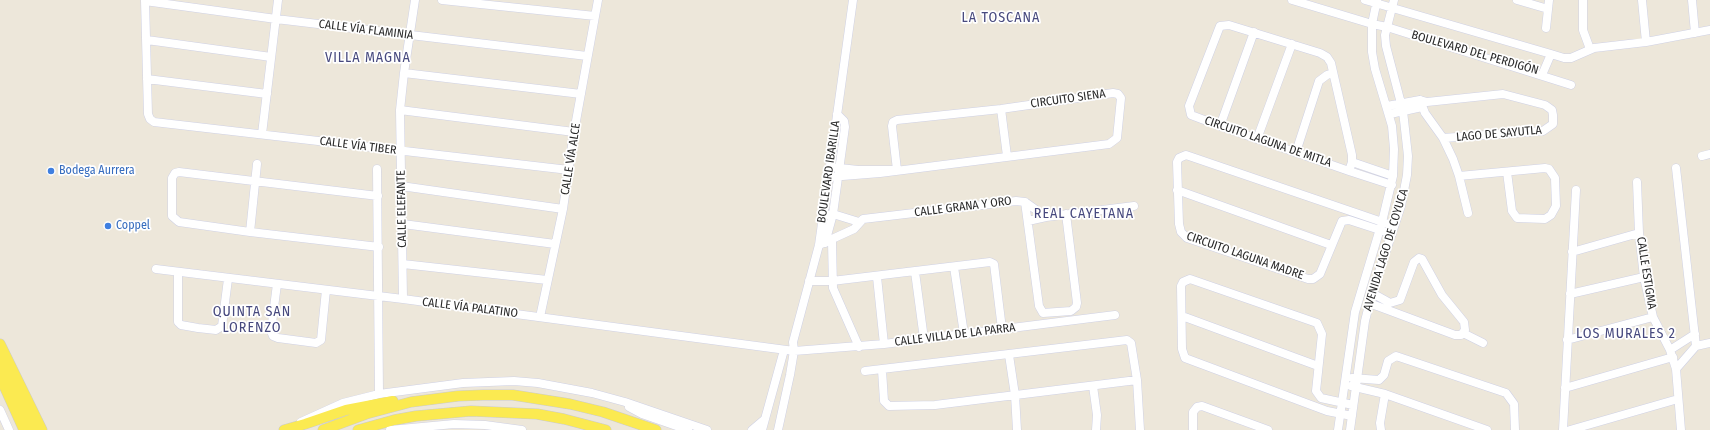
<!DOCTYPE html>
<html>
<head>
<meta charset="utf-8">
<style>
  body { margin:0 }
  canvas { display:block; background:#ede7da }
</style>
</head>
<body>
<canvas width="1710" height="430"></canvas>
<script>
const g = document.querySelector('canvas').getContext('2d');
g.lineJoin = 'round';
function toPath(rows) {
  const path = new Path2D();
  for (const r of rows) {
    path.moveTo(r[0], r[1]);
    for (let i = 2; i < r.length; i += 2) path.lineTo(r[i], r[i + 1]);
  }
  return path;
}
function trace(path, color, width, dash) {
  g.strokeStyle = color;
  g.lineWidth = width;
  g.lineCap = dash ? 'butt' : 'round';
  g.setLineDash(dash || []);
  g.stroke(path);
}
function drawText(font, color, halo, rows, align = 'center') {
  g.font = font + ' "Fira Sans Condensed",sans-serif';
  g.lineWidth = 3.5;
  g.setLineDash([]);
  g.textBaseline = 'middle';
  g.strokeStyle = halo;
  g.fillStyle = color;
  for (const [text, x, y, turn = 0] of rows) {
    g.save();
    g.translate(x, y);
    g.rotate((+turn || 0) * Math.PI / 180);
    g.textAlign = isNaN(turn) ? turn : align;
    if (halo) g.strokeText(text, 0, 0);
    g.fillText(text, 0, 0);
    g.restore();
  }
}
const minor = toPath([
  [145,0,148,114,150,119,154,122,569,170],
  [442,0,595,16],
  [1292,0,1372,24,1387,27,1571,85],
  [1365,0,1551,54,1542,75],
  [1517,0,1548,9],
  [1583,0,1583,30,1590,49],
  [1642,0,1646,42],
  [1692,0,1695,33],
  [145,1,276,19,587,56],
  [1546,28,1549,0],
  [147,40,271,57],
  [1551,54,1564,58,1571,58,1594,48,1646,42,1710,30],
  [404,73,581,94],
  [147,79,267,94],
  [1420,100,1425,113,1443,138,1453,159,1459,176,1468,213],
  [1387,106,1420,100,1427,102,1503,94,1545,105,1552,110,1553,115,1553,124,1543,131,1443,138],
  [1001,109,1007,156],
  [400,110,574,132],
  [1390,114,1422,107],
  [1220,126,1254,32],
  [262,134,278,0],
  [1257,139,1292,44],
  [1296,152,1319,81,1327,75,1333,73],
  [1702,156,1710,154],
  [1352,162,1393,176],
  [1676,168,1696,346],
  [377,169,379,394],
  [1349,171,1352,162,1352,155,1331,63,1327,57,1320,53,1229,25,1220,26,1189,106,1191,115,1220,126,1349,171,1392,185],
  [1459,176,1545,168,1549,169,1555,178,1556,206,1551,215,1545,219,1517,218,1512,211,1507,172],
  [830,177,880,173,1109,144,1117,138,1121,98,1118,94,1113,93,1001,109,897,120,893,122,892,126,897,170,858,170,831,167],
  [1637,182,1639,233,1644,277,1653,317,1670,350,1676,369,1681,430],
  [401,186,563,209],
  [1177,190,1331,245],
  [378,196,179,172,175,173,172,178,172,216,179,222,250,232,379,247],
  [1025,202,1039,306,1043,313,1071,311,1076,307,1077,303,1066,214],
  [828,215,833,214,859,222],
  [1028,221,1046,217],
  [403,224,555,244],
  [250,232,257,164],
  [1392,234,1349,220,1342,221,1320,274,1313,279,1308,279,1187,238,1181,232,1179,224,1177,162,1179,158,1186,155,1394,226],
  [832,241,833,288,859,347],
  [825,243,833,214,845,127,844,121,837,114],
  [819,245,854,229,863,219,1016,201,1025,202,1046,217,1134,206],
  [1572,252,1639,233],
  [403,264,547,280],
  [954,267,964,334],
  [156,269,403,299,794,351,884,344,1115,315],
  [178,272,178,322,181,325,198,328,216,330,222,326,228,279],
  [915,272,924,339],
  [877,277,884,344],
  [809,281,832,281,990,262,994,264,1002,329],
  [277,284,271,331,273,336,278,338,316,343,321,340,326,290],
  [1570,294,1644,277],
  [403,299,400,110,404,73,415,0],
  [1369,303,1455,335,1461,335,1465,330,1464,322,1442,295,1422,259,1419,258,1414,262,1400,300,1390,303,1372,293],
  [1182,316,1318,366],
  [540,317,563,209,574,132,598,0],
  [1463,333,1483,343],
  [1567,340,1653,317],
  [1670,350,1695,334],
  [1009,355,1015,395,1017,430],
  [1676,369,1696,346,1710,343],
  [882,370,884,401,889,406,935,405,1137,380],
  [865,371,1127,340,1131,343,1137,380,1140,430],
  [1352,378,1379,380,1384,375,1388,361,1396,356,1506,393,1514,404,1515,430],
  [1093,386,1097,415,1096,430],
  [1351,386,1385,394,1487,430],
  [1565,388,1673,357],
  [629,407,642,414,688,430],
  [0,410,9,430],
  [1352,416,1327,411,1185,358,1182,349,1181,286,1183,282,1190,279,1317,323,1322,334,1316,391,1321,398,1353,405],
  [301,422,343,403,379,394,463,383,514,381,538,383,592,393,625,402,707,430],
  [390,430,454,424,485,425,522,430],
  [752,430,765,419],
  [762,430,784,350],
  [778,430,790,375,794,351,793,342,819,245,853,0],
  [1193,430,1193,412,1197,407,1202,406,1268,430],
  [1338,430,1355,312,1382,222,1393,176,1394,149,1392,126,1375,69,1372,52,1372,24,1377,0],
  [1350,430,1365,321,1372,293,1401,206,1407,175,1408,156,1403,111,1386,46,1385,35,1394,0],
  [1381,430,1380,423,1385,394],
  [1563,430,1576,190],
  [1570,430,1678,399]
]);
const major = toPath([
  [0,344,42,430],
  [0,360,33,430],
  [0,377,24,430],
  [284,430,305,424,346,410,393,401],
  [323,430,366,414,411,402,458,396,483,395,513,395,570,404,603,412,656,430],
  [358,430,394,420,416,416,471,411,537,414,564,419,606,430]
]);
const markers = [
  [51,171,4,"#3f7fe0"],
  [108,226,4,"#3f7fe0"]
];
const streetNames = [
  ["CALLE VÍA FLAMINIA",366,30,7],
  ["BOULEVARD DEL PERDIGÓN",1475,53,16],
  ["CIRCUITO SIENA",1068,99,-8],
  ["LAGO DE SAYUTLA",1499,134,-5],
  ["CIRCUITO LAGUNA DE MITLA",1268,142,19],
  ["CALLE VÍA TIBER",358,146,7],
  ["CALLE VÍA ALCE",571,159,-81],
  ["BOULEVARD IBARILLA",829,172,-82],
  ["CALLE GRANA Y ORO",963,207,-7],
  ["CALLE ELEFANTE",402,209,-91],
  ["AVENIDA LAGO DE COYUCA",1386,250,-73],
  ["CIRCUITO LAGUNA MADRE",1245,256,19],
  ["CALLE ESTIGMA",1646,273,81],
  ["CALLE VÍA PALATINO",470,308,7],
  ["CALLE VILLA DE LA PARRA",955,335,-7]
];
const shopNames = [
  ["Bodega Aurrera",59,171],
  ["Coppel",116,226]
];
const quarterNames = [
  ["LA TOSCANA",1001,18],
  ["VILLA MAGNA",368,58],
  ["REAL CAYETANA",1084,214],
  ["QUINTA SAN",252,312],
  ["LORENZO",252,328],
  ["LOS MURALES 2",1626,334]
];
trace(minor, '#cfd1e4', 9);
trace(major, '#ccc', 11);
trace(minor, '#fff', 8);
trace(major, '#fbea51', 10);
for (const [x, y, r, color] of markers) {
  const dot = new Path2D();
  dot.arc(x, y, r, 0, 2 * Math.PI);
  g.fillStyle = color;
  g.fill(dot);
  trace(dot, '#fff', 1.5);
}
drawText('12px', '#2a2a2a', '#fff', streetNames);
drawText('12px', '#366cbe', '#fff', shopNames, 'left');
g.letterSpacing = '1px';
drawText('14px', '#47497e', '#fff', quarterNames);
g.letterSpacing = '0px';
</script>
</body>
</html>
